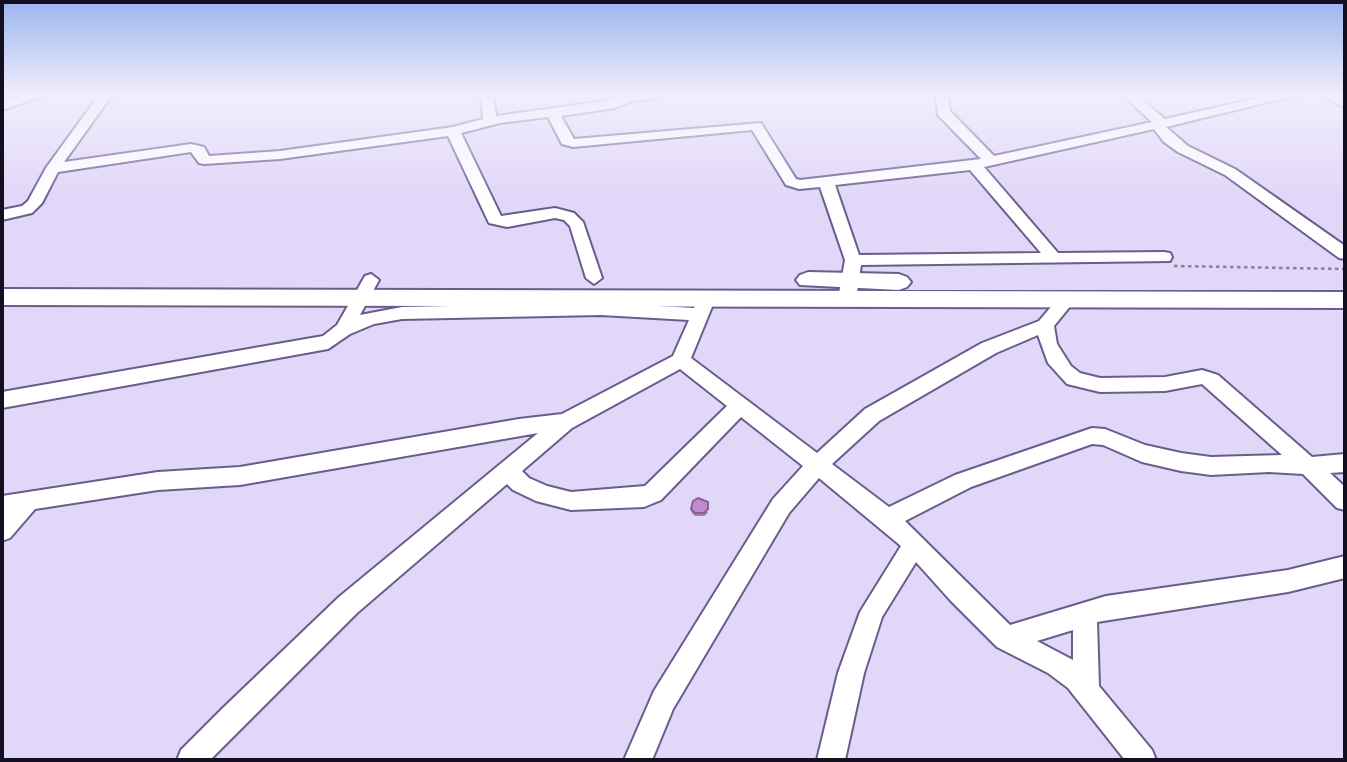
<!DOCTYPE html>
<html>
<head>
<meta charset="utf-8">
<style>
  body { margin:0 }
  #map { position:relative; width:1347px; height:762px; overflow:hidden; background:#e0d7f9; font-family:Montserrat,sans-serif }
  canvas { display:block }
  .frame { position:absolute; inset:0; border:4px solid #140e21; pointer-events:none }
</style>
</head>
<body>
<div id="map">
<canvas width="1347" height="762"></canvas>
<div class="frame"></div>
</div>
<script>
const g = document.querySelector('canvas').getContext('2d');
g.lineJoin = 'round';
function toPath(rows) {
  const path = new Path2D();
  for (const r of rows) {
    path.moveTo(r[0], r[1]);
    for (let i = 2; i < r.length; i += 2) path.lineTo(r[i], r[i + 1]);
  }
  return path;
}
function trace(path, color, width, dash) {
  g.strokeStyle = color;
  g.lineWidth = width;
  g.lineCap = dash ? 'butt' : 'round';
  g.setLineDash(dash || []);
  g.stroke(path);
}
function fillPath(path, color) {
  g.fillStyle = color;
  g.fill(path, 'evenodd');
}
const path = toPath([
  [1174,266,1345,269]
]);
const minor = toPath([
  [24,95,45,95,2,110,2,102,24,95],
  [99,95,112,95,64,162,191,144,204,147,209,156,280,151,453,127,483,119,481,95,493,95,496,116,612,100,622,95,657,95,651,99,632,101,615,108,561,116,574,139,761,123,796,179,800,180,981,159,938,115,936,95,948,95,950,111,994,156,1152,122,1122,95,1136,95,1165,119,1272,95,1297,95,1166,127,1188,146,1235,169,1345,246,1345,259,1339,258,1225,175,1178,152,1164,142,1154,129,984,167,1058,253,1164,252,1170,253,1172,257,1170,261,861,265,856,299,847,305,838,299,845,260,820,187,799,189,786,185,752,130,573,147,562,144,548,117,500,123,461,133,501,216,555,208,574,213,583,222,602,278,594,284,586,278,570,226,564,220,555,218,507,227,489,223,448,136,280,159,204,164,199,163,191,152,58,172,42,203,32,213,2,220,2,210,22,206,28,201,46,168,99,95],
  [970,170,1041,253,859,255,835,185,970,170],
  [1321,95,1338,95,1345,99,1345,108,1321,95],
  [371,274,379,280,360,315,402,307,601,303,694,308,701,293,713,293,716,297,691,358,817,453,865,409,982,343,1039,321,1061,295,1073,295,1076,299,1054,326,1057,344,1071,366,1080,373,1100,378,1165,377,1202,370,1218,375,1312,457,1345,454,1345,472,1330,473,1345,487,1345,510,1337,508,1303,474,1269,472,1211,475,1181,471,1142,462,1103,445,1092,444,971,487,905,521,1010,625,1106,596,1288,570,1345,556,1345,578,1288,592,1097,622,1099,686,1152,750,1156,760,1125,760,1068,688,1048,673,997,647,951,601,916,562,882,617,864,673,845,760,817,760,838,673,860,612,901,546,819,478,789,513,673,709,652,760,624,760,654,691,773,499,803,466,741,417,661,500,644,507,571,510,536,501,513,490,507,484,357,613,210,760,177,760,181,750,224,707,339,597,538,433,240,485,158,490,35,509,10,538,2,541,2,496,158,472,240,467,519,419,562,414,673,356,689,320,601,315,402,319,374,324,350,334,328,349,2,408,2,392,323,336,337,325,365,276,371,274],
  [1038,335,1048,363,1067,384,1100,392,1165,391,1202,384,1282,455,1211,457,1181,453,1145,445,1105,429,1092,428,955,475,889,507,832,464,879,421,996,353,1038,335],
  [680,369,727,406,645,486,571,492,547,486,529,478,522,471,572,428,680,369],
  [1073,630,1073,660,1037,641,1073,630]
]);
const major = toPath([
  [808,272,899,274,907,277,911,282,907,287,899,290,800,285,796,280,800,275,808,272],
  [2,289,1345,292,1345,308,2,305,2,289]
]);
const wall = toPath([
  [693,501,708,513,704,516,695,516,691,512]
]);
const building = toPath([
  [698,498,708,502,708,509,704,513,695,513,691,509,693,501,698,498]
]);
trace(minor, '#6b5c8d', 4);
trace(major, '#6b5c8d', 4);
trace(path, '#88809c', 2.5, [3.5, 3.5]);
fillPath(minor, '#fff');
fillPath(major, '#fff');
fillPath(wall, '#a678b5');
fillPath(building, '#c18bd2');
trace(building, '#876193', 2);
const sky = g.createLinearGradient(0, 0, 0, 202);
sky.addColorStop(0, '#9bb4ee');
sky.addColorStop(0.47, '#f1edfc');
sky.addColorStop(1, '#f1edfc00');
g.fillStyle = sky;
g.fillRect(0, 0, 1347, 202);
</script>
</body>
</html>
